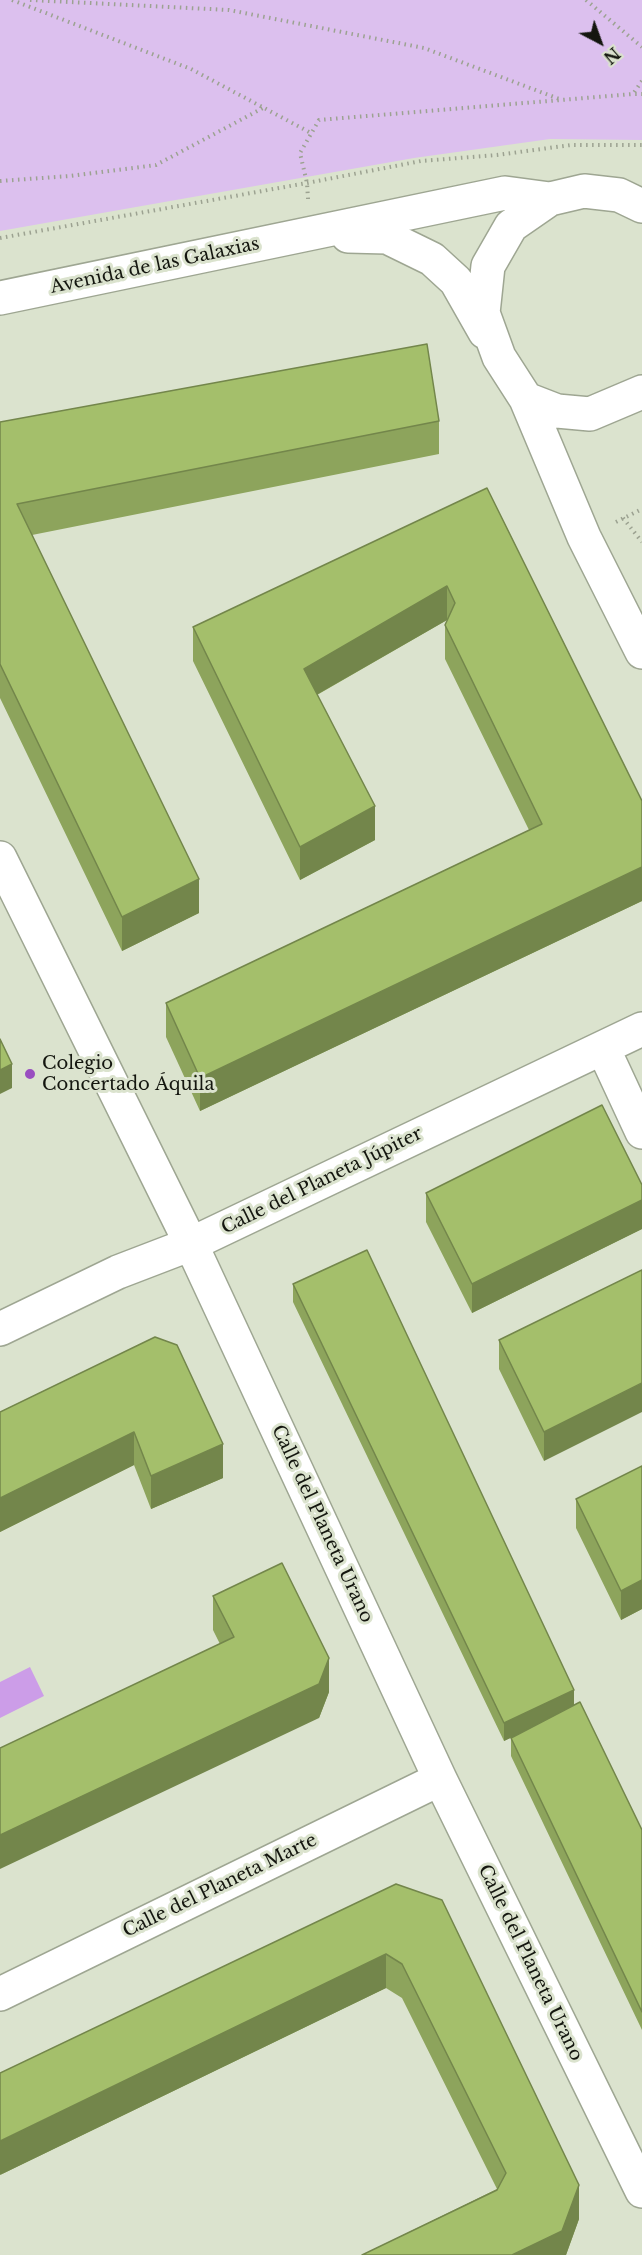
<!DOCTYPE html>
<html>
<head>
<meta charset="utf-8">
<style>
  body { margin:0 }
  #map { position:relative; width:642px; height:2255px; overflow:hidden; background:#dbe3ce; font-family:"Libre Baskerville",serif }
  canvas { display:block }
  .north { position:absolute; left:570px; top:12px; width:60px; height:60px; -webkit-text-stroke:4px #dbe3ce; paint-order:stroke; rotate:139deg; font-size:16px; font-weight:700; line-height:24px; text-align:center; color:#14160f }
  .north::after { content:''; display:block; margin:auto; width:21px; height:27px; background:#14160f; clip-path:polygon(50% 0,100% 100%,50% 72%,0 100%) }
</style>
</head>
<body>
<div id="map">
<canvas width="642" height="2255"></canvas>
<div class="north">N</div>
</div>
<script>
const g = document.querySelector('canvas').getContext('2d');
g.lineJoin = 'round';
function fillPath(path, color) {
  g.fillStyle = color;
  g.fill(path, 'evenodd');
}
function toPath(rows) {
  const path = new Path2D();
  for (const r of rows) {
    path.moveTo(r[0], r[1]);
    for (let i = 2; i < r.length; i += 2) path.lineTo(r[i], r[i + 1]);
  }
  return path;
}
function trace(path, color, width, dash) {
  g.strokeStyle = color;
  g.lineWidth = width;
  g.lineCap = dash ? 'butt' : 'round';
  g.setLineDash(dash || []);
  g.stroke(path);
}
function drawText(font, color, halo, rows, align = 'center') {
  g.font = font + ' "Libre Baskerville",serif';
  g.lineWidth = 6;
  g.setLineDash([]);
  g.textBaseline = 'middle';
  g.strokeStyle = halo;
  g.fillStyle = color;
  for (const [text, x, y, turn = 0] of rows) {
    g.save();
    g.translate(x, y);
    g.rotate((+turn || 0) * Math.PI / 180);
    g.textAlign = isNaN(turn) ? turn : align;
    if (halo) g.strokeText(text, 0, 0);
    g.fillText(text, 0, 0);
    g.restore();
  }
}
const green = toPath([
  [0,0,642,0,642,140,550,139,414,158,0,231]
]);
const water = toPath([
  [30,1667,44,1696,0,1718,0,1682]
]);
const path = toPath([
  [12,0,191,69,311,133],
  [30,0,229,10,424,48,562,100],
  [586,0,642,47],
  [642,81,633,94,642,94],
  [0,181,70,176,156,165,263,108],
  [308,199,307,183,300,153,319,120,633,94],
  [0,238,307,183,421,161,497,155,571,145,642,145],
  [623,518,642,542],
  [616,522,642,509]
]);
const minor = toPath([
  [642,206,619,195,584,191,550,199,511,226,488,266,483,313,499,357,526,399,584,537,642,652],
  [348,236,387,237,432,259,456,281,485,332],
  [0,298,505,193,550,199],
  [526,399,557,411,590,414,642,392],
  [0,858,191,1244,440,1779,642,2191],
  [603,1048,642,1132],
  [0,1329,118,1272,191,1244,642,1029],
  [0,1994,440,1779]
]);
const wall = toPath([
  [439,421,439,454,32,535,199,913,122,951,0,698,0,422],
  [487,488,642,801,642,901,200,1111,166,1037,166,1003,529,830,445,659,445,625,447,621,447,620,317,695,375,840,300,880,193,661,193,627],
  [642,1185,642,1229,472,1313,426,1222,426,1193],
  [642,1270,544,1461,499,1369,499,1340],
  [293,1284,574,1705,642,1830,642,2030,511,1756,511,1738,522,1732,504,1741,293,1302],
  [155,1337,223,1478,151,1509,134,1465,0,1532,0,1412],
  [642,1466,642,1609,621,1620,576,1528,576,1499],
  [213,1596,329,1692,319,1718,220,1644,213,1630],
  [396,1884,579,2219,566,2255,362,2255,497,2189,402,1998,386,1988,0,2175]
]);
const shadedWall = toPath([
  [447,586,447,620,304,702,304,669],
  [375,806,375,840,300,880,300,847],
  [642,867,642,901,200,1111,200,1078],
  [199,879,199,913,122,951,122,917],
  [12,1064,12,1088,0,1094,0,1070],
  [642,1200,642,1229,472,1313,472,1284],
  [642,1383,642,1412,544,1461,544,1432],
  [134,1432,134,1465,0,1532,0,1498],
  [223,1444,223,1478,151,1509,151,1476],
  [642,1580,642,1609,621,1620,621,1591],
  [329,1658,329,1692,319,1718,0,1869,0,1835],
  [574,1690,574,1708,504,1741,504,1723],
  [386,1954,386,1988,0,2175,0,2141],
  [579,2185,579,2219,566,2255,512,2255]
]);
const building = toPath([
  [427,344,439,421,17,504,199,879,122,917,0,664,0,422,427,344],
  [487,488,642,801,642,867,200,1078,166,1003,542,824,445,625,455,603,447,586,304,669,375,806,300,847,193,627,487,488],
  [0,1039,12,1064,0,1070,0,1039],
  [602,1105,642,1185,642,1200,472,1284,426,1193,602,1105],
  [367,1250,574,1690,504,1723,293,1284,367,1250],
  [642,1270,642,1383,544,1432,499,1340,642,1270],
  [155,1337,177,1345,223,1444,151,1476,134,1432,0,1498,0,1412,155,1337],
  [642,1466,642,1580,621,1591,576,1499,642,1466],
  [282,1563,329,1658,319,1684,0,1835,0,1748,234,1637,213,1596,282,1563],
  [580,1702,642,1830,642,2012,511,1738,580,1702],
  [396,1884,442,1900,579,2185,562,2231,512,2255,362,2255,497,2190,506,2173,402,1964,386,1954,0,2141,0,2073,396,1884]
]);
const markers = [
  [30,1074,6,"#994ec0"]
];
const streetNames = [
  ["Avenida de las Galaxias",155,266,-12],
  ["Calle del Planeta Júpiter",322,1181,-26],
  ["Calle del Planeta Urano",322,1524,65],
  ["Calle del Planeta Marte",220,1886,-26],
  ["Calle del Planeta Urano",530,1963,64]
];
const poiNames = [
  ["Colegio",42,1064],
  ["Concertado Áquila",42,1085]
];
fillPath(green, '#dcc0ee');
fillPath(water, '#cc9de8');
trace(minor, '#9ea692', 36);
trace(path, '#9ca291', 4, [1.5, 4.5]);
trace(minor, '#fff', 33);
fillPath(wall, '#8da45c');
fillPath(shadedWall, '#73864b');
fillPath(building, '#a4bf6b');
trace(building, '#73864b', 1.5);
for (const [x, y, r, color] of markers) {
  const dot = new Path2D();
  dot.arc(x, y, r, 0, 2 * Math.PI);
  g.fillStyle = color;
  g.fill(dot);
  trace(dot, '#dbe3ce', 2);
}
drawText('18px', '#14160f', '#dbe3ce', streetNames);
drawText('18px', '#14160f', '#dbe3ce', poiNames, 'left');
</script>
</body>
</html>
